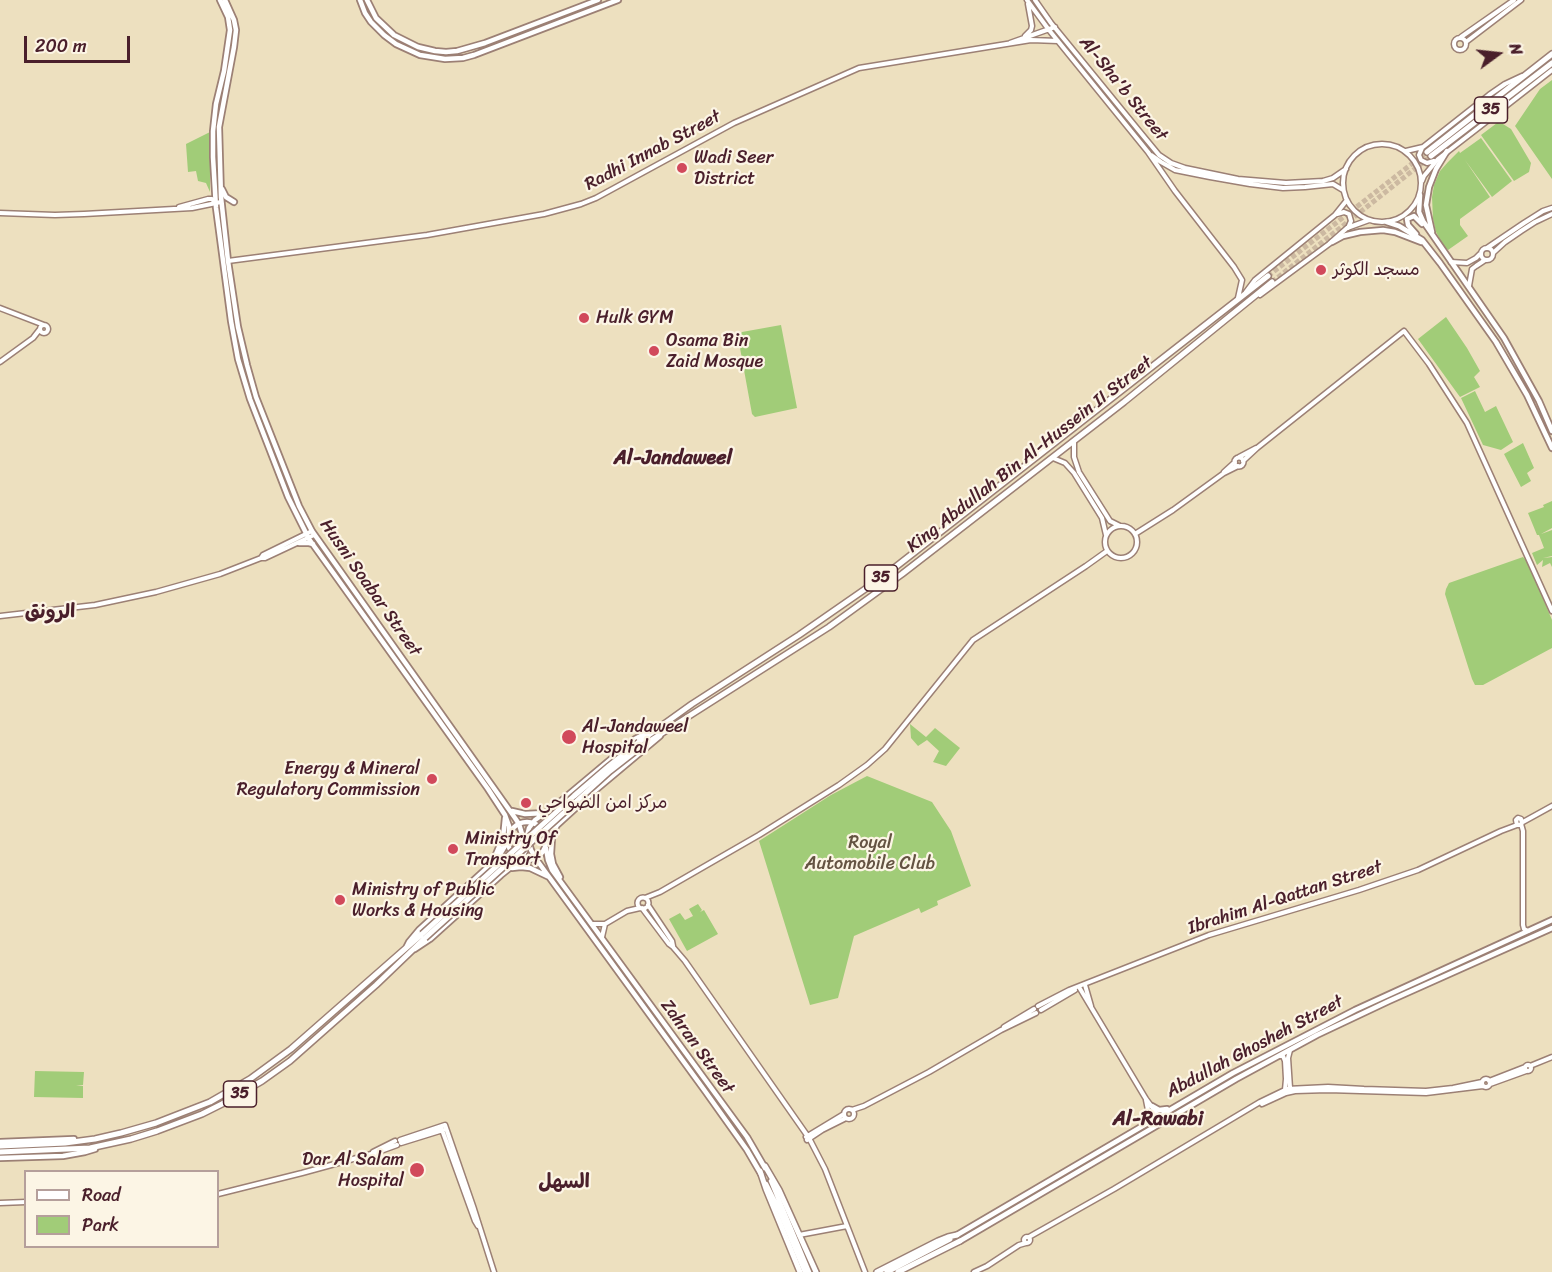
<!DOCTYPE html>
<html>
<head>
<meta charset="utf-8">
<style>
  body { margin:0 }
  #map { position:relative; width:1552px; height:1272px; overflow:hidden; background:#ede0bf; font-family:Sriracha,sans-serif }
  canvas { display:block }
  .legend { position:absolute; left:24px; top:1170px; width:195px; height:78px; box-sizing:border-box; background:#fcf5e5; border:2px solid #b59f9b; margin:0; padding:8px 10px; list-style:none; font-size:18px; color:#4a1f2b }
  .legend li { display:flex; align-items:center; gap:12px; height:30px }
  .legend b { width:30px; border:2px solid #b59f9b }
  .north { position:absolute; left:1468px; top:24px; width:60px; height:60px; -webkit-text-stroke:4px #fcf5e5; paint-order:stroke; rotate:75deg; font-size:16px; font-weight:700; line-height:24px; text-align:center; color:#4a1f2b }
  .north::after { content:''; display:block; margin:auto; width:21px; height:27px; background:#4a1f2b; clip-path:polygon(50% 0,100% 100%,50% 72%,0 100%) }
  .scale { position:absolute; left:24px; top:36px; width:106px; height:27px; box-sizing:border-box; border:3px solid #4a1f2b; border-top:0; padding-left:8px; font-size:18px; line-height:21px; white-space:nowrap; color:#4a1f2b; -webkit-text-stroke:4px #fcf5e5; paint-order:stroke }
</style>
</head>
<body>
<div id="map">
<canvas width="1552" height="1272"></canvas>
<ul class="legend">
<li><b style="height:8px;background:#fff"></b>Road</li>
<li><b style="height:16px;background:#a1cc78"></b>Park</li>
</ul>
<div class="north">N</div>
<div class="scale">200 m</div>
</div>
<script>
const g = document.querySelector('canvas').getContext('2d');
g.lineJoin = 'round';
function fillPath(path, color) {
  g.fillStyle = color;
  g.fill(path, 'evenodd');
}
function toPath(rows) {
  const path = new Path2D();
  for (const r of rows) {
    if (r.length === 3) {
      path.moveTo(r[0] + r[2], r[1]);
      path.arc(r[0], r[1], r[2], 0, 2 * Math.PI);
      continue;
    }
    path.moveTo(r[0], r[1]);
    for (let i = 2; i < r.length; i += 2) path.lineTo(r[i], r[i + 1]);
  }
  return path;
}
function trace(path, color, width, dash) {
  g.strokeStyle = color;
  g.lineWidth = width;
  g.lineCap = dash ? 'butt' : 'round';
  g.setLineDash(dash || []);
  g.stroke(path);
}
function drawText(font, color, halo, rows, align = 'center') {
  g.font = font + ' Sriracha,"Playpen Sans Arabic",sans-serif';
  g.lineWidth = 4.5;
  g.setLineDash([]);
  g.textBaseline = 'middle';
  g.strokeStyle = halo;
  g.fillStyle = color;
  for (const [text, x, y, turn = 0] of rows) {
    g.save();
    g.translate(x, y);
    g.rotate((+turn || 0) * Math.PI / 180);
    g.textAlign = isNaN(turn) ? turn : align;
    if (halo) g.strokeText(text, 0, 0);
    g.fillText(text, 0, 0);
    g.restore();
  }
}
const green = toPath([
  [1552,80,1552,179,1515,126,1540,89],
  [1497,123,1503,124,1511,129,1531,163,1529,172,1514,181,1481,135],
  [210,132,210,192,206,183,198,181,196,171,188,172,186,144],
  [1481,138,1512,181,1492,197,1465,160,1490,197,1460,219,1460,225,1468,236,1448,250,1443,245,1436,232,1433,219,1432,197,1434,185,1440,171,1448,162,1459,151,1460,153],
  [1446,317,1467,348,1480,371,1474,377,1480,387,1460,397,1418,339],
  [781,325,797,408,755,417,752,414,738,337,742,332],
  [1475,391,1485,412,1496,406,1513,442,1501,450,1483,445,1461,398],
  [1523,443,1534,468,1527,473,1531,481,1521,487,1504,454],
  [1552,501,1552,528,1541,534,1552,530,1552,556,1543,558,1552,557,1552,567,1550,563,1542,567,1543,560,1537,565,1532,553,1544,548,1539,535,1537,535,1528,513,1544,507,1543,505],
  [1523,557,1528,562,1552,620,1552,648,1483,685,1475,685,1472,679,1445,594,1446,589,1449,583],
  [910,724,926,737,935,728,960,748,946,766,933,762,939,751,927,740,918,746,911,738],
  [867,776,932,802,951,831,971,886,937,901,938,905,921,913,919,908,854,936,838,998,810,1005,759,841,831,795],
  [698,904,702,910,700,912,704,910,718,934,687,951,669,919,680,913,685,920,693,916,689,909],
  [35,1071,84,1072,83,1085,76,1085,83,1086,83,1098,34,1097]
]);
const highwayTunnel = toPath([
  [1268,276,1427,152],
  [1272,282,1431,156]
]);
const minor = toPath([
  [1027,0,1049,30,1148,152,1175,191,1234,267,1242,280,1238,298],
  [1035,0,1051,23,1140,132,1159,155,1171,163,1185,168,1238,179,1286,183,1323,181,1333,178,1346,169],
  [1025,36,1031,30,1032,26,1028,4],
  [1461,37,1514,0],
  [1460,44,6],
  [1466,42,1521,0],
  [1010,43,1055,27],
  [1506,106,1552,70],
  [1382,183,39],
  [1422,148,1419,155,1421,160,1427,163,1434,161],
  [1406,151,1423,147,1489,95,1505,84,1522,76],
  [1151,155,1161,162,1175,170,1210,177,1250,184,1283,188,1305,187,1333,184,1343,190],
  [1422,181,1424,176,1438,159,1500,111],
  [179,207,208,199,212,199,215,203],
  [0,213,55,215,84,214,192,208,221,202],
  [1337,214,1344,212,1349,214,1351,221,1348,228],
  [1487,254,6],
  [1487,248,1524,223,1543,211,1552,208],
  [1493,253,1505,242,1521,231,1535,222,1552,214],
  [228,261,427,235,544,214,581,204,596,198,734,123,859,68,1031,40,1058,41],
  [1451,262,1467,263,1476,258,1480,254],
  [1469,286,1472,269,1476,266,1485,260],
  [1246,292,1255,280,1335,215,1347,200],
  [1260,295,1329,244,1347,228,1369,220],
  [0,308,44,325],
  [44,329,4],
  [0,362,33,338,40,329],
  [1074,442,1074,457,1079,472,1110,521,1120,526],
  [1239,457,1256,448],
  [1239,462,4.5],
  [1053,458,1065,463,1074,473,1102,518,1106,535],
  [1243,461,1257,448,1404,331,1429,364,1467,423,1552,611],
  [1224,472,1235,462],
  [1121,542,16],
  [1135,534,1173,510,1224,473,1238,466],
  [261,558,263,555,312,531],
  [0,616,95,605,156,592,220,574,261,558,265,558,314,535],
  [1523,822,1552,806],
  [1521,824,1523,831,1523,925,1524,929,1528,931],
  [643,903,5.5],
  [645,898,660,892,759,835,839,785,867,765,885,749,973,640,1086,566,1107,551],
  [648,905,672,941,673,946],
  [642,908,669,944,673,947,685,961,809,1138,825,1169,865,1272],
  [592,924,605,924,627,911,640,908],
  [602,937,605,924],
  [1085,985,1091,1006],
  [1079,987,1146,1099,1163,1122],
  [1038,1006,1069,990,1209,935,1359,890,1418,870,1501,831,1517,825,1520,825,1522,823,1521,819,1518,818,1516,820,1517,825],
  [1041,1010,1075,990],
  [1004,1027,1034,1009],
  [1280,1056,1283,1056,1285,1061,1286,1079,1285,1090],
  [1528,1068,3],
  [1530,1066,1552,1057],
  [1486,1083,4],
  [1489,1081,1525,1067],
  [1490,1084,1526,1071],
  [1290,1088,1288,1058,1290,1050],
  [1146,1100,1149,1115,1146,1123],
  [1262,1104,1286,1093,1295,1091,1328,1090,1426,1093,1483,1086],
  [849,1114,5],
  [852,1110,864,1106,929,1072,1001,1030,1036,1013],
  [441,1127,475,1221,478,1226],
  [806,1137,844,1114],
  [400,1140,445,1125,474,1209,494,1272],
  [807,1140,822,1130,846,1118],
  [401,1143,443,1130],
  [373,1152,395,1141],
  [218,1194,302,1173,375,1153,397,1145],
  [0,1203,26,1202],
  [799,1235,847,1226],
  [1027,1240,3],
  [1029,1237,1114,1189,1260,1102,1287,1089,1328,1087,1364,1089,1426,1091,1453,1088,1482,1082],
  [974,1272,987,1266,1019,1245,1026,1243]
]);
const major = toPath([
  [220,0,228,17,230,30,224,71,216,104,213,131,213,157,216,208,231,321,238,359,250,399,288,497,309,539,488,789,505,815,509,826,509,835],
  [225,0,234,20,236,30,234,47,219,127,221,197,228,261,238,327,247,365,256,397,299,506,312,531,515,818,519,824,525,844,525,851,521,859,501,875,430,939,415,949],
  [360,0,365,13,371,22,384,35,396,44,420,55,445,59,463,58,474,55,618,0],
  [367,0,376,18,394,35,418,47,435,51,446,52,457,51,485,43,598,0],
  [222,189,226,197,234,202],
  [1420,195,1419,212,1423,221,1504,338,1539,401,1552,431],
  [1387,222,1399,226,1422,240,1440,263,1496,342,1527,395,1552,448],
  [1432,232,1426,205,1429,187,1436,169,1447,151],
  [1416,234,1408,225,1407,219,1414,216,1422,224],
  [1332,242,1343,236,1360,232,1383,230,1395,232,1421,242],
  [299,543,309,543,313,544],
  [658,727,635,739,555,806,535,820,529,828,527,836,531,850,536,859,705,1091,747,1150,761,1174],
  [512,811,525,814,545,813],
  [527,841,19],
  [555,830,552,838,551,854,553,864,560,877],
  [547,842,557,825,592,793,660,736],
  [546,848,548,860,552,870,747,1137,765,1168],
  [493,861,503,838,505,818],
  [512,868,521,867,530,868,549,877],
  [407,946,409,942,419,930,497,859,508,841],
  [1152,1106,1159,1110,1167,1109],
  [0,1142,74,1139],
  [0,1158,63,1156,85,1152,95,1149],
  [771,1181,809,1272],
  [766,1184,779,1210,805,1272],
  [957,1235,1233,1073,1355,1010,1552,920],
  [960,1241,1236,1079,1317,1035,1389,1001,1552,928]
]);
const highway = toPath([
  [1498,112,1502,106,1507,102],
  [1427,152,1552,54],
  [1431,156,1552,63],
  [639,742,692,704,799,635,884,576,1268,276],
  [642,746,829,627,902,574,1124,402,1272,282],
  [0,1146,65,1143,95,1139,121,1133,156,1123,210,1102,250,1079,291,1049,422,934],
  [0,1152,90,1148,131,1139,157,1131,202,1114,222,1104,262,1081,290,1061,376,985,425,938],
  [765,1166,779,1190,816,1272],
  [760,1171,766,1189,800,1272],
  [877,1272,938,1241,948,1237,957,1235],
  [887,1272,950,1239],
  [898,1272,960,1241]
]);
const highwayBridge = toPath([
  [422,934,574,796,609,766,639,742],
  [425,938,610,771,642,746]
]);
const markers = [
  [682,168,6,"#d1495b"],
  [1321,270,6,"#d1495b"],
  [584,318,6,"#d1495b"],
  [654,351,6,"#d1495b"],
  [569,737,8,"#d1495b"],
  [432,779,6,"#d1495b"],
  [526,803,6,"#d1495b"],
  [453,849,6,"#d1495b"],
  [340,900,6,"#d1495b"],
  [417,1170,8,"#d1495b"]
];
const shields = [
  [1491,110,33],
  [881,578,33],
  [240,1094,33]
];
const shieldNames = [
  ["35",1491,110],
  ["35",881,578],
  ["35",240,1094]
];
const streetNames = [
  ["Al-Sha'b Street",1123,89,51],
  ["Radhi Innab Street",653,151,-28],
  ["King Abdullah Bin Al-Hussein II Street",1030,455,-38],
  ["Husni Soabar Street",370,588,55],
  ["Ibrahim Al-Qattan Street",1285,898,-18],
  ["Zahran Street",697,1047,54],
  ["Abdullah Ghosheh Street",1255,1047,-28]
];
const poiNames = [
  ["Wadi Seer",694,158],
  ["District",694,179],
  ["مسجد الكوثر",1333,270],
  ["Hulk GYM",596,318],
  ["Osama Bin",666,341],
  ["Zaid Mosque",666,362],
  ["Al-Jandaweel",582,727],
  ["Hospital",582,748],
  ["Energy & Mineral",420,769,"right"],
  ["Regulatory Commission",420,790,"right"],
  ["مركز امن الضواحي",538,803],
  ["Ministry Of",465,839],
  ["Transport",465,860],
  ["Ministry of Public",352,890],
  ["Works & Housing",352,911],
  ["Dar Al Salam",404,1160,"right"],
  ["Hospital",404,1181,"right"]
];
const parkNames = [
  ["Royal",870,843],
  ["Automobile Club",870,864]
];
const neighbourhoodNames = [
  ["Al-Jandaweel",673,459],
  ["الرونق",50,613],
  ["Al-Rawabi",1158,1120],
  ["السهل",564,1183]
];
fillPath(green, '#a1cc78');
trace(highwayTunnel, '#ccb9a1', 5, [5, 2.5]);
trace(minor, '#9c8075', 7);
trace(major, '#9c8075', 8);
trace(highway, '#9c8075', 8);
trace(minor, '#fff', 4);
trace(major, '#fff', 4.5);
trace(highway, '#fff', 5);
trace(highwayBridge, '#9c8075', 8, []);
trace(highwayBridge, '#fff', 5);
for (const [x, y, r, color] of markers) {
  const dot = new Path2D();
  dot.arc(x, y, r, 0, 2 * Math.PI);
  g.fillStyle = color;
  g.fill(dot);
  trace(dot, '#fcf5e5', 2);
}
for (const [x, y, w] of shields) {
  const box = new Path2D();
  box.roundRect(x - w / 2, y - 13, w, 26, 4.5);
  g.fillStyle = '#fcf5e5';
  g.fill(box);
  trace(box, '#4a1f2b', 1.5);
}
drawText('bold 16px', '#4a1f2b', null, shieldNames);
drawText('18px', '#4a1f2b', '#fcf5e5', streetNames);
drawText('18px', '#4a1f2b', '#fcf5e5', poiNames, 'left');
drawText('18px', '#645342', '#fcf5e5', parkNames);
drawText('bold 20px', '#4a1f2b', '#fcf5e5', neighbourhoodNames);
</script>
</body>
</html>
